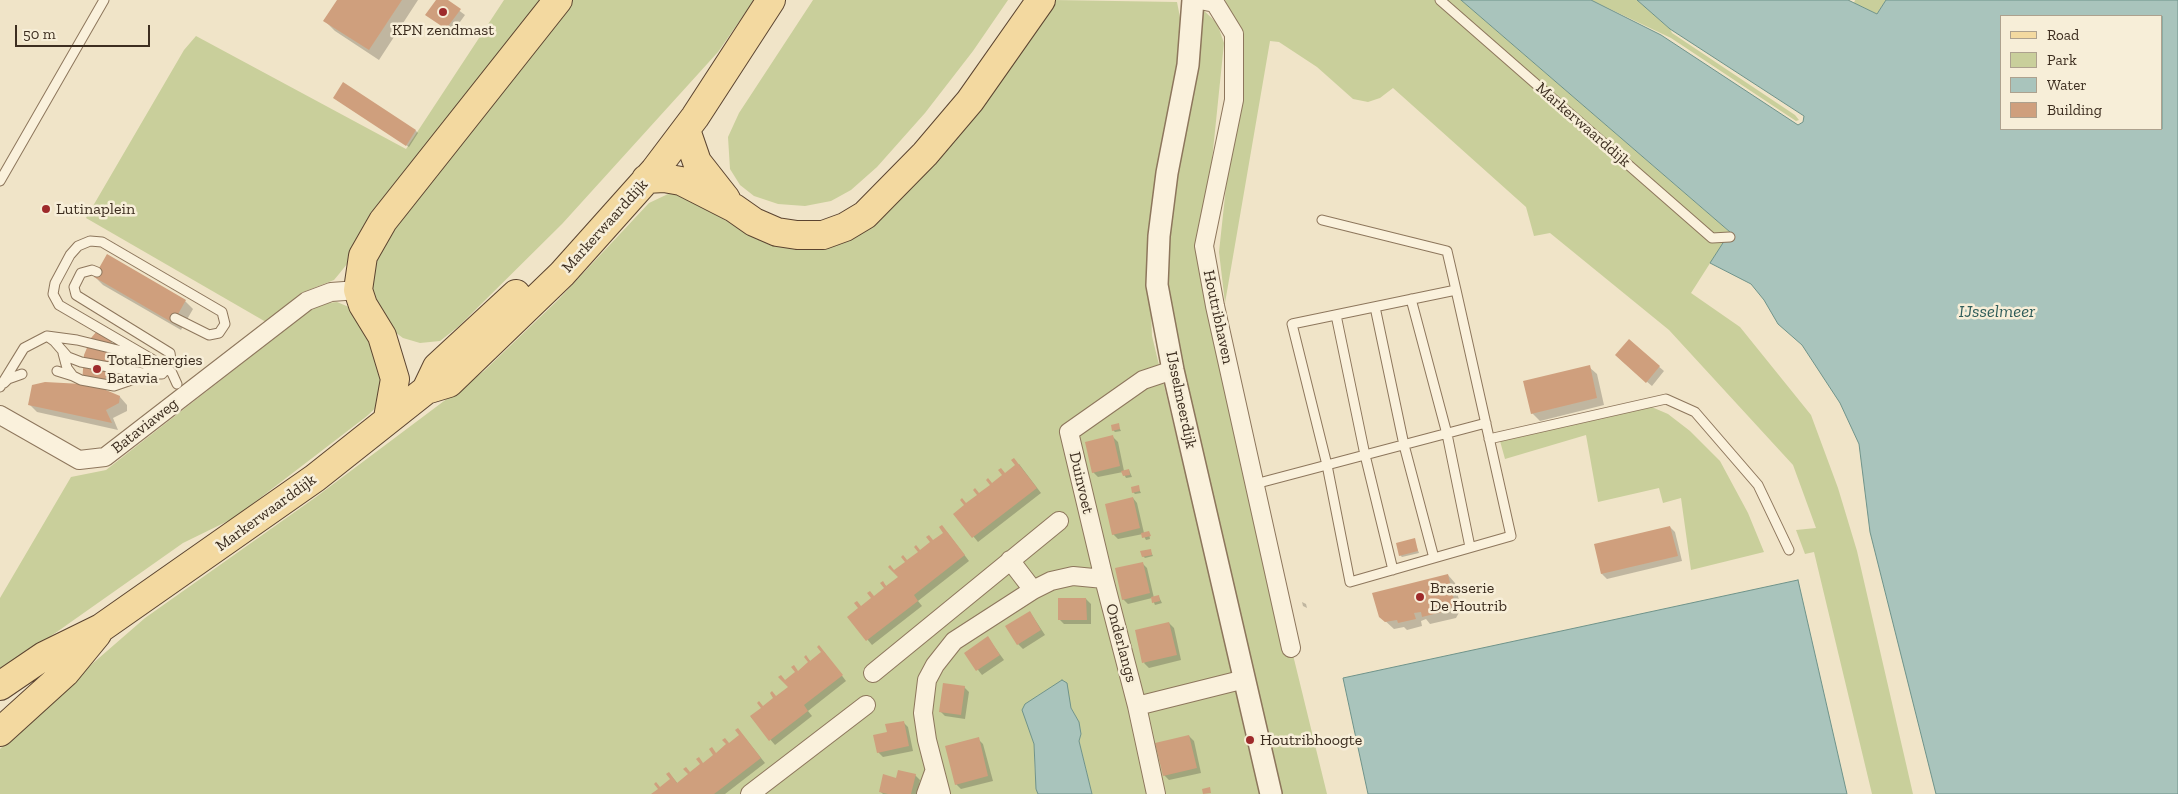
<!DOCTYPE html>
<html>
<head>
<meta charset="utf-8">
<style>
  body { margin:0 }
  #map { position:relative; width:2178px; height:794px; overflow:hidden; background:#f0e4c8; font-family:"Zilla Slab",serif }
  canvas { display:block }
  .legend { position:absolute; left:2000px; top:15px; width:162px; height:115px; box-sizing:border-box; background:#f7eed8; border:1px solid #ada18e; margin:0; padding:6px 9px; list-style:none; font-size:15px; color:#3d2e20 }
  .legend li { display:flex; align-items:center; gap:10px; height:25px }
  .legend b { width:25px; border:1px solid #ada18e }
  .scale { position:absolute; left:15px; top:25px; width:135px; height:22px; box-sizing:border-box; border:2px solid #3d2e20; border-top:0; padding-left:6px; font-size:15px; line-height:18px; white-space:nowrap; color:#3d2e20; -webkit-text-stroke:4px #f7eed8; paint-order:stroke }
</style>
</head>
<body>
<div id="map">
<canvas width="2178" height="794"></canvas>
<ul class="legend">
<li><b style="height:6px;background:#f3d9a0"></b>Road</li>
<li><b style="height:14px;background:#c9cf9b"></b>Park</li>
<li><b style="height:14px;background:#a9c4bc"></b>Water</li>
<li><b style="height:14px;background:#cf9f7d"></b>Building</li>
</ul>
<div class="scale">50 m</div>
</div>
<script>
const g = document.querySelector('canvas').getContext('2d');
g.lineJoin = 'round';
function fillPath(path, color) {
  g.fillStyle = color;
  g.fill(path, 'evenodd');
}
function toPath(rows) {
  const path = new Path2D();
  for (const r of rows) {
    path.moveTo(r[0], r[1]);
    for (let i = 2; i < r.length; i += 2) path.lineTo(r[i], r[i + 1]);
  }
  return path;
}
function trace(path, color, width, dash) {
  g.strokeStyle = color;
  g.lineWidth = width;
  g.lineCap = dash ? 'butt' : 'round';
  g.setLineDash(dash || []);
  g.stroke(path);
}
function drawText(font, color, halo, rows, align = 'center') {
  g.font = font + ' "Zilla Slab",serif';
  g.lineWidth = 5;
  g.setLineDash([]);
  g.textBaseline = 'middle';
  g.strokeStyle = halo;
  g.fillStyle = color;
  for (const [text, x, y, turn = 0] of rows) {
    g.save();
    g.translate(x, y);
    g.rotate((+turn || 0) * Math.PI / 180);
    g.textAlign = isNaN(turn) ? turn : align;
    if (halo) g.strokeText(text, 0, 0);
    g.fillText(text, 0, 0);
    g.restore();
  }
}
const green = toPath([
  [504,0,541,0,363,229,347,264,339,274,334,280,301,293,266,322,86,218,184,50,196,36,406,149],
  [570,0,754,0,718,52,562,224,459,326,440,341,420,343,403,338,388,327,374,305,370,285,371,267,384,240],
  [813,0,1008,0,973,51,925,113,877,167,851,190,831,201,805,206,778,204,754,196,740,185,730,169,728,137,739,113],
  [1053,0,1177,2,1185,43,1148,244,1152,336,1263,794,1092,794,1079,741,1081,734,1079,722,1071,708,1045,691,1036,697,1030,732,1034,744,1035,773,1038,794,0,794,0,749,69,684,145,618,316,497,484,371,558,300,649,203,668,194,683,194,751,236,770,245,792,248,820,248],
  [1225,0,1461,0,1730,232,1691,293,1740,327,1811,415,1838,488,1857,551,1913,794,1872,794,1814,552,1805,554,1796,530,1816,528,1793,465,1669,330,1550,233,1534,236,1526,207,1393,88,1380,98,1368,102,1353,99,1317,67,1279,42,1270,41,1225,303,1219,252,1239,66,1240,33],
  [1591,0,1637,0,1670,29,1672,33,1795,115,1799,120,1796,121,1671,38],
  [1855,0,1886,0,1877,14,1854,3],
  [1200,7,1217,23,1224,43,1202,258,1228,389,1327,794,1280,794,1180,364,1167,289,1164,248,1202,22],
  [337,302,356,310,383,368,383,401,367,416,234,518,183,543,0,672,0,598,71,477,106,470,313,308,326,303],
  [1647,405,1668,414,1690,431,1720,461,1748,513,1764,552,1691,570,1681,498,1663,503,1659,488,1598,502,1586,435,1505,459,1500,441]
]);
const water = toPath([
  [1461,0,1591,0,1661,35,1798,125,1803,122,1804,116,1670,29,1637,0,1848,0,1877,14,1886,0,2178,0,2178,794,1936,794,1870,532,1859,444,1840,403,1802,345,1778,324,1764,300,1751,284,1710,263,1730,232,1461,0],
  [2002,16,2162,16,2162,129,2002,129,2002,16],
  [1798,580,1847,794,1368,794,1343,678,1798,580],
  [1062,680,1067,683,1071,708,1079,722,1081,734,1079,741,1092,794,1038,794,1036,789,1034,744,1022,710,1025,704,1062,680]
]);
const shadow = toPath([
  [339,0,418,0,379,60,335,31,325,21],
  [437,0,445,0,465,15,452,33,427,15],
  [343,84,416,131,418,133,409,147,337,100],
  [108,256,185,301,193,309,181,330,103,285,95,277],
  [112,339,112,371,103,390,120,397,127,405,127,411,113,418,118,430,37,412,29,404,85,385,85,355],
  [1629,341,1664,371,1652,386,1621,360],
  [1589,367,1597,374,1604,405,1540,421,1532,413],
  [1118,425,1121,431,1115,432,1113,430],
  [1113,437,1118,442,1124,471,1129,470,1132,477,1126,478,1123,472,1098,477,1093,472],
  [1019,464,1041,493,978,542,955,514],
  [1138,487,1141,493,1135,494,1133,492],
  [1133,498,1137,503,1144,533,1149,533,1150,539,1146,540,1143,534,1118,539,1113,534],
  [1670,527,1675,532,1682,561,1607,579,1602,574,1596,545],
  [947,532,969,561,918,601,922,606,872,645,849,617,886,588,882,582,887,587,900,577,895,572],
  [1414,540,1419,553,1402,557,1400,555],
  [1150,550,1153,556,1145,558,1143,556],
  [1142,563,1147,568,1154,598,1159,597,1162,603,1155,605,1152,598,1128,604,1123,599],
  [1448,575,1455,583,1461,609,1456,618,1430,624,1426,619,1421,621,1422,626,1407,630,1404,627,1394,629,1382,618],
  [1086,599,1091,604,1091,624,1064,624,1059,619],
  [1302,602,1306,604,1307,608,1303,606],
  [1030,612,1045,635,1023,649,1018,644],
  [1169,623,1174,628,1181,660,1149,668,1144,663],
  [988,638,1004,660,982,675,965,653],
  [824,652,846,681,808,711,812,716,775,745,751,717,790,687,785,682,810,663,806,657,811,662],
  [964,687,969,692,965,719,945,716,940,711],
  [903,722,908,727,913,751,883,757,878,752,889,733],
  [742,734,765,763,725,794,653,794,672,779,669,773,678,784],
  [1189,736,1194,741,1201,773,1169,780,1164,775],
  [978,739,983,744,993,781,961,789,956,784],
  [915,775,920,780,917,794,883,794,880,791,897,779]
]);
const building = toPath([
  [337,0,402,0,369,50,323,21],
  [436,0,448,0,461,9,446,29,425,15],
  [343,82,416,130,406,146,333,98],
  [107,254,186,300,173,323,94,277],
  [97,331,111,340,110,368,101,388,120,396,119,403,106,410,112,423,28,405,32,385,45,382,82,384,84,355,91,338],
  [1629,339,1660,366,1646,383,1615,355],
  [1590,365,1597,398,1531,414,1523,381],
  [1119,423,1120,429,1112,431,1111,425],
  [1113,435,1120,466,1092,473,1085,442],
  [1014,458,1037,488,972,538,953,514,964,505,960,500,962,498,966,503,977,495,973,490,975,488,979,493,990,485,986,480,988,478,992,483,1002,475,998,470,1001,468,1005,473,1015,465,1011,460],
  [1129,469,1130,475,1123,476,1121,471],
  [1139,485,1140,491,1132,493,1131,487],
  [1133,497,1140,528,1112,535,1105,504],
  [942,525,965,555,914,595,918,601,866,641,847,617,858,608,854,603,857,601,861,606,871,598,867,593,870,591,874,596,884,588,880,583,883,581,886,586,898,577,888,567,890,565,894,570,905,562,901,557,903,555,907,560,918,552,914,547,916,545,920,550,930,542,926,537,929,535,933,540,943,533,939,527],
  [1670,526,1678,556,1601,574,1594,544],
  [1149,531,1151,536,1142,538,1141,533],
  [1415,538,1418,551,1399,556,1396,543],
  [1151,549,1152,555,1142,557,1140,551],
  [1143,562,1150,593,1122,600,1115,568],
  [1448,574,1454,600,1450,610,1422,617,1421,612,1414,613,1416,619,1398,623,1397,620,1385,622,1379,617,1372,593],
  [1159,595,1160,601,1152,603,1151,597],
  [1058,598,1086,598,1087,620,1058,620],
  [1030,611,1041,630,1017,645,1005,626],
  [1169,622,1177,655,1142,663,1135,630],
  [988,636,1000,655,976,671,964,653],
  [819,645,843,675,804,705,808,711,769,741,750,716,761,708,757,703,759,701,763,706,773,698,770,693,772,691,776,696,788,687,778,677,781,675,785,680,795,672,791,667,794,665,798,671,808,662,804,657,806,655,810,661,821,652,817,647],
  [943,683,965,686,961,715,939,712],
  [904,721,909,746,877,753,873,735,887,732,885,724],
  [738,728,761,758,722,788,714,794,651,794,658,789,654,784,656,782,660,787,670,779,666,774,669,772,677,783,688,774,683,769,686,767,690,772,700,764,696,759,699,757,703,763,713,755,709,749,712,747,716,753,726,744,722,740,725,738,729,743,739,735,735,730],
  [1189,735,1197,768,1163,776,1155,743],
  [979,737,988,776,955,785,945,746],
  [898,770,916,774,911,794,888,794,879,792,883,774,896,778],
  [1210,787,1211,793,1203,794,1202,789]
]);
const service = toPath([
  [1440,0,1712,238,1730,237],
  [0,181,104,0],
  [1322,220,1447,251,1456,290],
  [1456,290,1511,536,1350,582,1327,465,1292,324,1456,290],
  [1411,299,1447,434,1470,547],
  [1375,307,1404,445,1434,558],
  [1336,315,1365,455,1393,570],
  [175,318,209,335,219,333,225,324,222,312,102,242,90,241,78,246,70,255,55,283,53,294,59,305,167,368,172,373,177,384],
  [47,336,54,341,68,357,81,362,148,374,162,374,167,368,171,360,170,353,76,295,74,287,81,273,92,270,97,272],
  [63,353,67,368,73,376,81,380,114,386,146,375],
  [57,371,73,376],
  [4,383,8,379,22,374],
  [0,387,24,348,47,336,77,340,118,350,162,373],
  [1489,439,1666,399,1695,412,1758,485,1789,550],
  [1255,484,1486,423]
]);
const minor = toPath([
  [1200,0,1215,3,1234,34,1234,100,1204,246,1215,306,1291,648],
  [0,415,79,460,105,457,307,301,331,292,358,290],
  [1010,560,1033,590],
  [1104,579,1137,706,1156,794],
  [873,673,1059,521],
  [1137,706,1245,679],
  [750,794,866,705],
  [926,794,934,772],
  [941,794,927,740,923,713,927,680,935,665,954,641,1033,590,1051,581,1073,576,1104,579,1069,432,1143,380,1173,370]
]);
const tertiary = toPath([
  [1193,0,1188,65,1167,173,1159,236,1157,285,1173,370,1271,794]
]);
const primary = toPath([
  [686,130,697,162,726,199],
  [646,179,664,178,681,181,734,208,754,222,777,232,797,235,823,235,845,227,865,215,925,154,970,101,1041,0],
  [426,390,437,367,516,294],
  [388,418,395,379,382,336,363,305,358,290,363,256,383,221,558,0],
  [0,686,44,656,101,628,315,478,426,390,449,383,562,274,655,170,695,117,771,0],
  [0,732,65,673,97,634]
]);
const markers = [
  [443,12,5,"#9e2a2b"],
  [46,209,5,"#9e2a2b"],
  [97,369,5,"#9e2a2b"],
  [1420,597,5,"#9e2a2b"],
  [1250,740,5,"#9e2a2b"]
];
const poiNames = [
  ["KPN zendmast",443,30,"center"],
  ["Lutinaplein",56,209],
  ["TotalEnergies",107,360],
  ["Batavia",107,378],
  ["Brasserie",1430,588],
  ["De Houtrib",1430,606],
  ["Houtribhoogte",1260,740]
];
const streetNames = [
  ["Markerwaarddijk",1583,125,41],
  ["Markerwaarddijk",605,226,-48],
  ["Houtribhaven",1218,317,78],
  ["IJsselmeerdijk",1181,400,78],
  ["Bataviaweg",145,426,-38],
  ["Duinvoet",1081,483,77],
  ["Markerwaarddijk",266,513,-36],
  ["Onderlangs",1121,643,75]
];
const waterNames = [
  ["IJsselmeer",1997,312]
];
fillPath(green, '#c9cf9b');
fillPath(water, '#a9c4bc');
trace(water, '#6f938a', 1);
fillPath(shadow, '#0003');
fillPath(building, '#cf9f7d');
trace(service, '#8d765c', 11);
trace(minor, '#8d765c', 20);
trace(tertiary, '#8d765c', 24);
trace(primary, '#5b4430', 30);
trace(service, '#faf1dc', 9);
trace(minor, '#faf1dc', 18);
trace(tertiary, '#faf1dc', 21);
trace(primary, '#f3d9a0', 28);
for (const [x, y, r, color] of markers) {
  const dot = new Path2D();
  dot.arc(x, y, r, 0, 2 * Math.PI);
  g.fillStyle = color;
  g.fill(dot);
  trace(dot, '#f7eed8', 2);
}
drawText('16px', '#3d2e20', '#f7eed8', poiNames, 'left');
drawText('16px', '#3d2e20', '#f7eed8', streetNames);
drawText('italic 18px', '#2f5d5a', '#f7eed8', waterNames);
</script>
</body>
</html>
